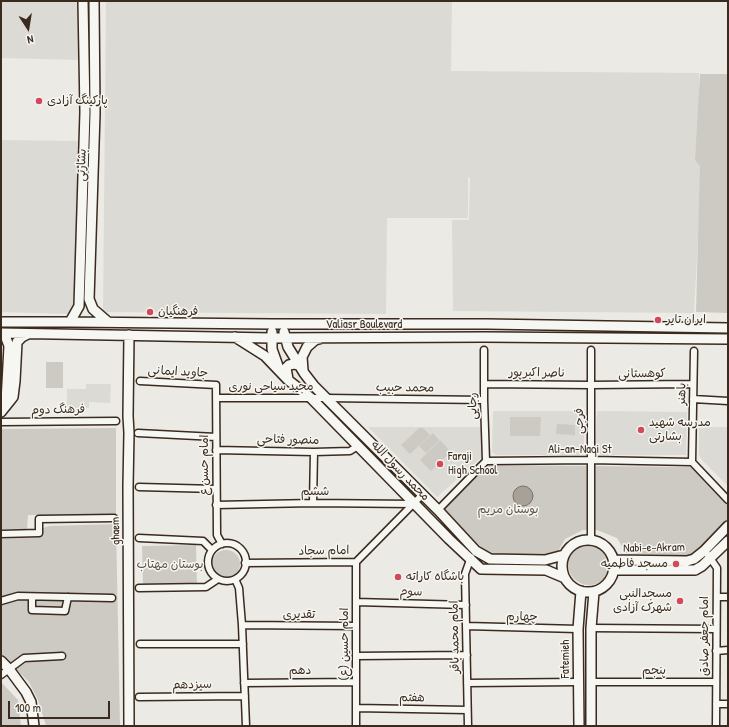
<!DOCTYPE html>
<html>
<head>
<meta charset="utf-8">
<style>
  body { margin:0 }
  #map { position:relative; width:729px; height:727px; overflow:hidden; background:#ebeae5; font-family:"Patrick Hand",sans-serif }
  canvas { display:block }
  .frame { position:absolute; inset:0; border:2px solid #3b2a1e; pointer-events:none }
  .north { position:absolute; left:8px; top:8px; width:40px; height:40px; -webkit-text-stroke:3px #f6f6f2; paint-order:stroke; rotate:168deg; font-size:11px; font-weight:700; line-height:16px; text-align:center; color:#3b2a1e }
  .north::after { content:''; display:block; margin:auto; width:14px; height:18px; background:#3b2a1e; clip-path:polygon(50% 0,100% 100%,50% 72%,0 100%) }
  .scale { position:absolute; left:8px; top:701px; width:102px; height:18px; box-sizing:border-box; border:2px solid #3b2a1e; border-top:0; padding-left:5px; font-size:12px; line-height:14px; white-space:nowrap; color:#3b2a1e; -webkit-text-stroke:3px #f6f6f2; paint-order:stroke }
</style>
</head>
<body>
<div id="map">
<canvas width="729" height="727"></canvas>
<div class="frame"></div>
<div class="north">N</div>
<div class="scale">100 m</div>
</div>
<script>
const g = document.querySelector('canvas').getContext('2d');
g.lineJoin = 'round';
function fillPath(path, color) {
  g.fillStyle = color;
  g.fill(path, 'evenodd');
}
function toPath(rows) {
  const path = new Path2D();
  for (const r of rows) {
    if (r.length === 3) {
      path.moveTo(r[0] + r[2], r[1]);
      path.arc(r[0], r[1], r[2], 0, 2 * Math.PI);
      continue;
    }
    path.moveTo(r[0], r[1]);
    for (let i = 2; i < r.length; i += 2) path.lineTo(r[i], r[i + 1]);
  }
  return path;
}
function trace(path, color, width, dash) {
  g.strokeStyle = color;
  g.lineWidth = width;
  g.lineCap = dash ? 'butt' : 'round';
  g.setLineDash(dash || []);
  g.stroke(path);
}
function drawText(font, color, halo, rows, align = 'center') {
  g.font = font + ' "Patrick Hand","Playpen Sans Arabic",sans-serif';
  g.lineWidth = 3;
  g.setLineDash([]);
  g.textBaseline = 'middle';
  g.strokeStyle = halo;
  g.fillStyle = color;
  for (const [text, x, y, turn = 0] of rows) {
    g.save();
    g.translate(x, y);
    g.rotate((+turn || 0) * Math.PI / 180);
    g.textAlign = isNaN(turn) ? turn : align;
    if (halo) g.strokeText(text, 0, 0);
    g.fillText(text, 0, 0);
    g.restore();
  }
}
const built = toPath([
  [1,1,80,1,81,60,1,58],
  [106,1,452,1,451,71,699,73,699,158,702,165,694,313,453,311,452,220,469,220,470,177,468,178,468,218,387,218,386,314,103,312],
  [1,140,78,141,74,308,68,314,1,312],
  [86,384,111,384,110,403,89,402,89,408,67,408,67,389,86,389],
  [493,411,584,411,584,451,580,455,496,455,492,452],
  [597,411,687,412,686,455,601,455,595,449],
  [368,427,481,427,482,457,437,497],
  [699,427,728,427,728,486,702,460,699,455]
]);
const green = toPath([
  [700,74,728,74,728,313,696,312,700,166,695,160],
  [46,362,63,362,63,388,46,388],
  [510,417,541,417,540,436,510,436],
  [557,424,575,425,575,435,556,434],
  [116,428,116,515,28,515,27,529,1,529,1,429],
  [419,428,423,428,430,435,410,454,401,445],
  [433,433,439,440,426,453,419,446],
  [440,440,451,452,431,471,420,460],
  [488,465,691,467,728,505,728,519,691,556,626,553,617,538,597,530,583,530,565,539,556,555,489,555,443,510],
  [116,524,120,726,46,726,38,700,29,682,1,654,1,539,41,537,43,528,49,526],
  [589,564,21],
  [196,545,197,585,143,585,142,546],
  [226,564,14],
  [1,682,18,700,21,726,1,726]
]);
const water = toPath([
  [523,496,10]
]);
const street = toPath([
  [484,350,484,400,486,461],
  [140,381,216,385,217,535,222,544],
  [484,384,591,385,693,384],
  [216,398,326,398,484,400],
  [693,399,728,401],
  [1,422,116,421],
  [138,433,216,437],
  [216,450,314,452,350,451,358,446],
  [692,462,694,351],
  [139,487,216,489],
  [313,503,314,452],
  [216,505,313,503,414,504],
  [438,510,486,461,591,460,692,462,728,500],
  [1,534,39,533,39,519,114,518],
  [139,538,203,541,212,550],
  [591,539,591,350],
  [227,562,19],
  [708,555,717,568,716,726],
  [356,562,356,726],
  [245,563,356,562,422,495],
  [235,579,239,588,242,625,246,726],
  [139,588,206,587,218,579],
  [32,597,32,610,65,611,68,597],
  [717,597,728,597],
  [1,601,18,596,112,598],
  [356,602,466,605],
  [242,625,356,626],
  [466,626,578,629],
  [591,628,716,629],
  [140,644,243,644],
  [716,651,728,650],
  [356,656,467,655],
  [1,675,24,658,62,656],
  [591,682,716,682],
  [244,683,356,682],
  [467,683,578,682],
  [139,697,245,696],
  [716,704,728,704],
  [356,708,467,710],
  [468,726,465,574,471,557]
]);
const secondary = toPath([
  [94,1,95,113,89,299,93,309,108,322],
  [1,322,70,322,272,324,487,324,728,328],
  [70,322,79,306,85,112,83,1],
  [272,332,272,349,278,366],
  [284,332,288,347,304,373,314,386,438,510,476,551,490,559,545,560,564,555],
  [1,333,271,338,484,337,728,339],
  [1,334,4,335,6,338,9,346,6,402],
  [129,335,128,416,129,433,128,486,129,726],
  [235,337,265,356,288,380,311,398,449,539,481,569,546,570,565,578],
  [303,370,302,357,307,347,315,340,322,338],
  [288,379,286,368,289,365,294,364,299,365],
  [1,412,13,397,15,381,17,342,22,337,28,334],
  [588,566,26],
  [615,560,687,561,694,559,704,551,728,526],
  [615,570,695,570,702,566,728,541],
  [1,661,9,669,26,692,31,702,34,726],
  [579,726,578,629,581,591],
  [591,726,591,628,594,592]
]);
const markers = [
  [39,101,4,"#d1495b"],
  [150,312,4,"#d1495b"],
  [658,320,4,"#d1495b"],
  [641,430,4,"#d1495b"],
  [440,464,4,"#d1495b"],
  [676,564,4,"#d1495b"],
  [398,577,4,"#d1495b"],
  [680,601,4,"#d1495b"]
];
const poiNames = [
  ["پارکینگ آزادی",47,101],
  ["فرهنگیان",158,312],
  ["ایران تایر",666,320],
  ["مدرسه شهید",649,423],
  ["بشارتی",649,437],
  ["Faraji",448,457],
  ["High School",448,471],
  ["مسجد فاطمیه",668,564,"right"],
  ["باشگاه کاراته",406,577],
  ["مسجدالنبی",672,594,"right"],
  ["شهرک آزادی",672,608,"right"]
];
const streetNames = [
  ["بشارتی",82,165,-88],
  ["Valiasr Boulevard",364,325],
  ["جاوید ایمانی",178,372,3],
  ["ناصر اکبرپور",537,373,1],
  ["کوهستانی",642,374,-1],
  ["مجید سیاحی نوری",271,387],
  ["محمد حبیب",405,388,1],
  ["باهنر",682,394,-89],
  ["رجایی",473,406,-91],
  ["فرهنگ دوم",58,410,-1],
  ["فرجی",580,421,-90],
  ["منصور فتاحی",288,440,1],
  ["Ali-an-Naqi St",580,450],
  ["امام حسن ع",205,465,-90],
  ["محمد رسول الله",400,471,46],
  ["ششم",315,492],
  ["ghaem",116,531,-91],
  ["Nabi-e-Akram",654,548,-1],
  ["امام سجاد",324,551,-1],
  ["سوم",411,592,2],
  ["تقدیری",299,615],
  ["چهارم",522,617,1],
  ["امام جعفر صادق",705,636,-90],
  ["امام محمد باقر",455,637,-91],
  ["امام حسین (ع)",345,644,-90],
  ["Fatemieh",566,659,-90],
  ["دهم",300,671],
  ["پنجم",654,671],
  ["سیزدهم",192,685,-1],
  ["هفتم",412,698,1]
];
const parkNames = [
  ["بوستان مریم",508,510],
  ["بوستان مهتاب",170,565]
];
fillPath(built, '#dcdad4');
fillPath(green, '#cdcac4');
fillPath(water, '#a8a198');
trace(water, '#7c7167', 1);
trace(street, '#3b2a1e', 9);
trace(secondary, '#3b2a1e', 12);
trace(street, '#f6f6f2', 6);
trace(secondary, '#f6f6f2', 9);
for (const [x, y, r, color] of markers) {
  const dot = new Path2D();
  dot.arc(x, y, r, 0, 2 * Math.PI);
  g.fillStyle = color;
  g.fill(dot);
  trace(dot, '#f6f6f2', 1.5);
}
drawText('12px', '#3b2a1e', '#f6f6f2', poiNames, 'left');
drawText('12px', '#3b2a1e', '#f6f6f2', streetNames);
drawText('12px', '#605248', '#f6f6f2', parkNames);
</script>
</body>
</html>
